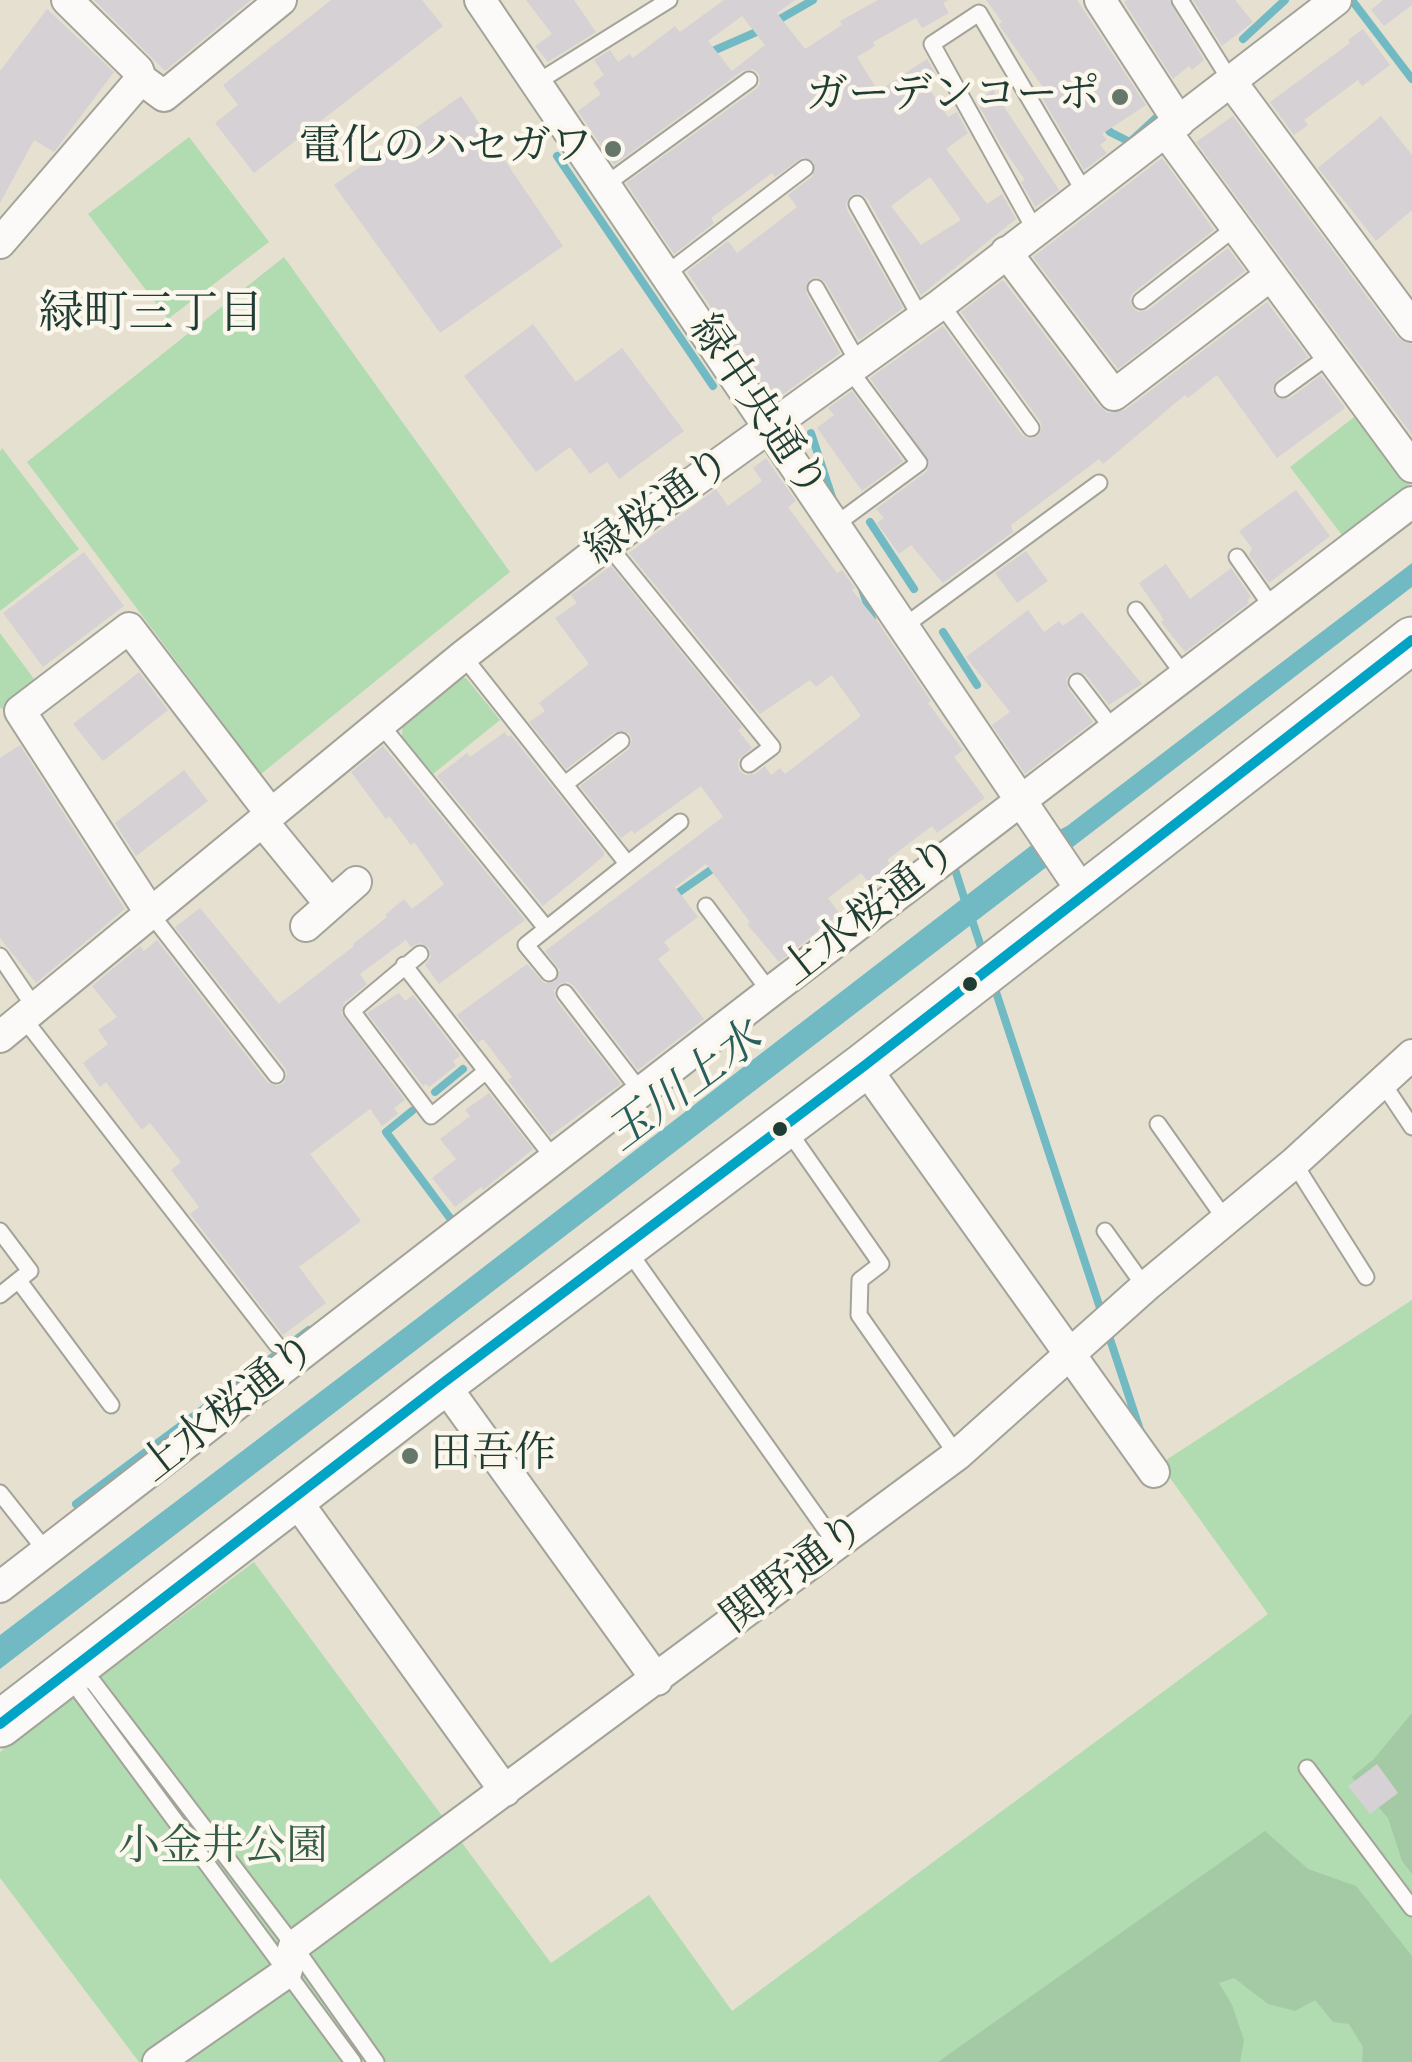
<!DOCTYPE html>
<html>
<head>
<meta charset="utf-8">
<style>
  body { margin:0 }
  canvas { display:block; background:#e6e0d0 }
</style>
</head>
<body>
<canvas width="1412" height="2062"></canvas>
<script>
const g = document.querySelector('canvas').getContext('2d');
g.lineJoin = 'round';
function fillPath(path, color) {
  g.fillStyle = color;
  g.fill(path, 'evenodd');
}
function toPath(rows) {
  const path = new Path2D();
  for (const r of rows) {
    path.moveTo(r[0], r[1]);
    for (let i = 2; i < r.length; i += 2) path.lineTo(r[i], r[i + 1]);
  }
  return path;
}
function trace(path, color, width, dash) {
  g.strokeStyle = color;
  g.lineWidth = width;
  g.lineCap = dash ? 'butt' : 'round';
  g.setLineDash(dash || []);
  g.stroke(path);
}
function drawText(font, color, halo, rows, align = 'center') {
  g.font = font + ' Cardo,"Noto Serif JP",serif';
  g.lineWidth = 9;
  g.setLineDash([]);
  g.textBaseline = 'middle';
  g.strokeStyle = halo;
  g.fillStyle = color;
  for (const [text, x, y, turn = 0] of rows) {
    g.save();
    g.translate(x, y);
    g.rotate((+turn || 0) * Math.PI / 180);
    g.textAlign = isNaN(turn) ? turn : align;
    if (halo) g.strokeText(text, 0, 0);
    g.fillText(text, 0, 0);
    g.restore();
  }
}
const green = toPath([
  [189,137,269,242,168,319,88,214],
  [284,257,510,572,261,774,27,462],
  [1358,414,1411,483,1342,535,1290,467],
  [2,448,79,549,0,611,0,452],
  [0,633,34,679,2,709,0,707],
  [453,677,466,678,500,720,433,774,402,736,403,720],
  [1412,1300,1412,2062,139,2062,0,1878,0,1752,254,1562,551,1963,649,1895,732,2011,1268,1614,1160,1464]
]);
const forest = toPath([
  [1412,1713,1412,1874,1402,1861,1388,1818,1352,1777,1374,1759],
  [1265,1831,1308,1869,1356,1886,1412,1956,1412,2062,1362,2062,1363,2047,1349,2024,1333,2022,1315,2000,1295,2011,1268,2004,1234,1978,1219,1983,1232,2005,1244,2040,1240,2062,938,2062]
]);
const water = toPath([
  [1412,563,1412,587,0,1669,0,1635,420,1316,1033,844,1067,826]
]);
const stream = toPath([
  [1348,2,1354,3,1412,79],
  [773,23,813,0],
  [1243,39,1285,0],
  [706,54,761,30],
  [1103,121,1110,132,1130,142,1156,118],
  [557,156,713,386],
  [811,433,833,500],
  [870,522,914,589],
  [862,589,872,619],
  [943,632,977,685],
  [952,860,966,904],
  [672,897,718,865],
  [971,917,984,956],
  [993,983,1103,1317],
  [435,1092,463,1069],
  [412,1111,386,1132,453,1222,448,1225],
  [1107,1330,1140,1430],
  [76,1504,309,1330]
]);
const building = toPath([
  [94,0,251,0,165,71],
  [331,0,422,0,443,26,254,173,215,123,238,105,223,85],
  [526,0,574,0,596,32,548,62,535,46,552,34],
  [724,0,795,0,777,13,805,49,842,25,840,21,878,0,949,0,943,3,949,13,922,28,916,18,873,42,875,46,857,57,878,91,927,59,937,76,926,84,948,117,957,112,968,133,946,149,987,204,1002,194,1016,219,921,295,867,198,858,193,851,195,846,203,847,210,903,308,859,340,825,282,817,277,810,279,806,293,840,353,774,401,687,272,728,241,737,253,797,207,788,195,813,176,814,162,803,157,775,177,772,173,711,218,714,223,674,254,626,183,756,89,760,84,759,74,753,69,742,71,614,165,578,111,601,94,593,83,604,75,594,60,610,50,618,62,629,54,633,58,675,26,680,32],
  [742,16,765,45,732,71,708,41],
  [930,177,961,220,921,245,891,206],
  [986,0,1077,0,1146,105,1102,134,1107,140,1100,145,1107,153,1084,170,1040,94,1045,90,1001,28,999,24,1002,22],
  [1127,0,1169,0,1204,60,1192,70,1189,66,1173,79,1124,2],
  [1193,0,1235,0,1253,22,1222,46],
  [1383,0,1412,0,1412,5,1384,26,1371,10],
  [47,9,114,72,54,152,34,140,0,203,0,71],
  [1363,29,1390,65,1362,86,1358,80,1304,120,1308,125,1294,135,1270,102,1350,43,1348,40],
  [993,90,1059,190,1035,207,1021,182,1025,180,1002,147,976,100],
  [461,96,563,246,440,333,334,185],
  [1233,116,1397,337,1412,344,1412,435,1196,142],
  [1381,116,1412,155,1412,210,1376,241,1318,168],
  [1162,158,1214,230,1134,292,1130,298,1132,307,1138,312,1148,310,1228,248,1245,271,1118,369,1033,257],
  [1003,280,1099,406,1108,413,1125,410,1267,302,1308,357,1276,381,1272,389,1275,396,1289,399,1321,375,1345,408,1277,458,1217,375,1188,398,1185,395,1103,464,1099,459,1011,525,1013,532,943,583,911,545,899,554,877,523,884,518,876,509,926,472,930,463,870,378,943,326,1022,435,1031,439,1038,436,1042,428,1040,421,961,312],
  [533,324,576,382,622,348,684,431,619,479,607,462,590,474,570,447,536,472,464,376],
  [852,391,903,461,862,491,817,428,834,415,828,408],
  [766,458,796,501,788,507,837,573,842,570,850,581,855,588,852,590,877,621,931,701,928,703,963,750,954,757,985,798,937,833,932,826,887,860,896,872,874,889,861,873,828,898,840,914,779,962,747,924,750,922,706,864,675,887,698,917,664,942,670,950,658,959,704,1019,638,1070,574,986,568,982,559,984,554,990,556,1000,621,1084,550,1136,508,1080,512,1077,483,1039,478,1043,457,1015,527,964,544,983,555,982,560,970,545,951,723,817,701,786,634,834,632,830,621,838,580,786,629,749,632,740,629,733,615,732,566,769,529,722,545,711,539,703,589,664,555,618,577,603,571,595,611,566,742,727,738,730,752,748,738,760,739,770,745,775,755,774,765,766,771,775,780,768,785,774,861,716,832,675,816,687,810,680,760,714,629,553,716,489,728,506,762,481,753,468],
  [1296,490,1330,536,1269,583,1249,555,1252,548,1239,531],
  [1026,551,1048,581,1017,603,995,573],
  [84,552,124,606,43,667,3,613],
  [1166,564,1190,599,1231,568,1251,597,1247,600,1249,603,1185,652,1161,622,1164,620,1139,583],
  [1028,610,1044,632,1059,621,1063,626,1082,612,1142,684,1109,705,1085,674,1071,673,1066,679,1068,688,1093,722,1025,774,992,725,1010,712,966,657],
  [139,672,168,710,103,761,73,724],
  [505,732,508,737,511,735,604,852,604,856,543,906,437,776,467,753,470,757],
  [20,745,125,909,36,983,0,938,0,758],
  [383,746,525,920,439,984,425,965,431,957,429,948,419,943,411,947,406,940,360,974,367,984,344,1003,341,1013,405,1100,394,1108,398,1114,382,1126,370,1109,310,1154,361,1221,299,1267,326,1303,283,1335,190,1214,199,1207,171,1170,181,1162,150,1123,142,1130,106,1082,100,1087,83,1063,108,1044,98,1030,117,1017,92,986,140,946,144,951,157,940,267,1082,277,1086,284,1083,287,1074,285,1068,175,927,200,908,279,1004,354,946,353,944,387,917,385,915,404,899,412,909,444,884,414,842,411,845,389,816,386,819,351,772],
  [184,770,208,801,136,856,115,823],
  [399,993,405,1001,413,995,460,1056,453,1061,456,1066,429,1087,426,1084,423,1086,367,1013],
  [489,1093,533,1149,483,1190,481,1187,455,1207,432,1178,456,1159,440,1139,470,1116,465,1110],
  [1377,1764,1398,1793,1370,1814,1348,1786]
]);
const service = toPath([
  [1180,0,1232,83],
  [536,83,669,0],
  [605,185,749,80],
  [857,204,921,318],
  [1035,230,932,44,979,13,1085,193],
  [666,274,805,168],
  [816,288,858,362],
  [1141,301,1236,227],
  [941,304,1031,428],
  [1283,389,1330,355],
  [835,525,919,463,849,369],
  [607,544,772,747,749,764],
  [1237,557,1272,607],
  [1136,610,1184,675],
  [903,627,1099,483],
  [463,656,626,862],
  [1077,682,1113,729],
  [381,725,546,928],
  [565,784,621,741],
  [706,906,770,992],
  [151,914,276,1075],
  [420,954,352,1011,431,1116,485,1072],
  [0,956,35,1008],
  [404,965,555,1160],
  [549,973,526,945,680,822],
  [565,993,641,1092],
  [24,1019,277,1345],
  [1382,1082,1412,1127],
  [1158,1124,1225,1219],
  [787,1129,881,1264,860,1280,859,1315,957,1455],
  [1294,1163,1366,1277],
  [0,1231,30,1271,0,1295],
  [1105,1231,1145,1287],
  [627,1249,836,1544],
  [19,1281,111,1405],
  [0,1493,46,1551],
  [76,1671,94,1683,294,1946,376,2062],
  [74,1673,81,1693,353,2062],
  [1307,1768,1412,1908]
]);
const minor = toPath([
  [67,0,138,70,141,79,164,96,281,0],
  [480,0,1084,894],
  [1100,0,1179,122],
  [1232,83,1412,326],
  [1166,132,1412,467],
  [0,243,141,79],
  [1006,252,1114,395,1271,275],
  [262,821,330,904],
  [151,914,20,711,129,628,271,814],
  [306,926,356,882],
  [0,1037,463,656,607,544,941,304,1336,0],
  [864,1066,1154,1472],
  [443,1383,657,1680],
  [295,1499,505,1791],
  [0,1587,770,992,1412,502],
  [158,2062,286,1973,294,1946,957,1455,1145,1287,1294,1163,1412,1055]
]);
const primary = toPath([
  [0,1724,443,1383,864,1066,1412,640]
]);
const bus1 = toPath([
  [0,1724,443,1383,864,1066,1412,640]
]);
const markers = [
  [1120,97,10,"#65766b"],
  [613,149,10,"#65766b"],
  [970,984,9,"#1f3d34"],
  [780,1129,9,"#1f3d34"],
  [410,1456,10,"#65766b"]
];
const poiNames = [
  ["ガーデンコーポ",1100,97],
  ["電化のハセガワ",593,149],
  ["田吾作",430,1456,"left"]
];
const streetNames = [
  ["緑中央通り",756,408,56],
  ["緑桜通り",660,508,-36],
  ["上水桜通り",871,914,-38],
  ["上水桜通り",230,1410,-38],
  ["関野通り",795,1575,-37]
];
const parkNames = [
  ["小金井公園",223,1849]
];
const neighbourhoodNames = [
  ["緑町三丁目",151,317]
];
const waterNames = [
  ["玉川上水",686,1089,-37]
];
fillPath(green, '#b1dbb1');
fillPath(forest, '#a3caa4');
fillPath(water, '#71bac4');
trace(stream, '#71bac4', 8);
fillPath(building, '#d6d1d4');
trace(service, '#a3a499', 19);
trace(minor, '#a3a499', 34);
trace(primary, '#a3a499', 49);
trace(service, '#fbfaf8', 15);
trace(minor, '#fbfaf8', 30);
trace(primary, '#fbfaf8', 45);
trace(bus1, '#02a4c6', 10);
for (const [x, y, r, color] of markers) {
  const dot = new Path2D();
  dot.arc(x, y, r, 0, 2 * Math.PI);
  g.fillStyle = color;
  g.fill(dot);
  trace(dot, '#fbf7ec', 4);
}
drawText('42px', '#1f3d34', '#fbf7ec', poiNames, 'right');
drawText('42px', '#1f3d34', '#fbf7ec', streetNames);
drawText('42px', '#345c48', '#fbf7ec', parkNames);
drawText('45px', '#1f3d34', '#fbf7ec', neighbourhoodNames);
drawText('italic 45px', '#295e5e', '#fbf7ec', waterNames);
</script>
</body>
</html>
